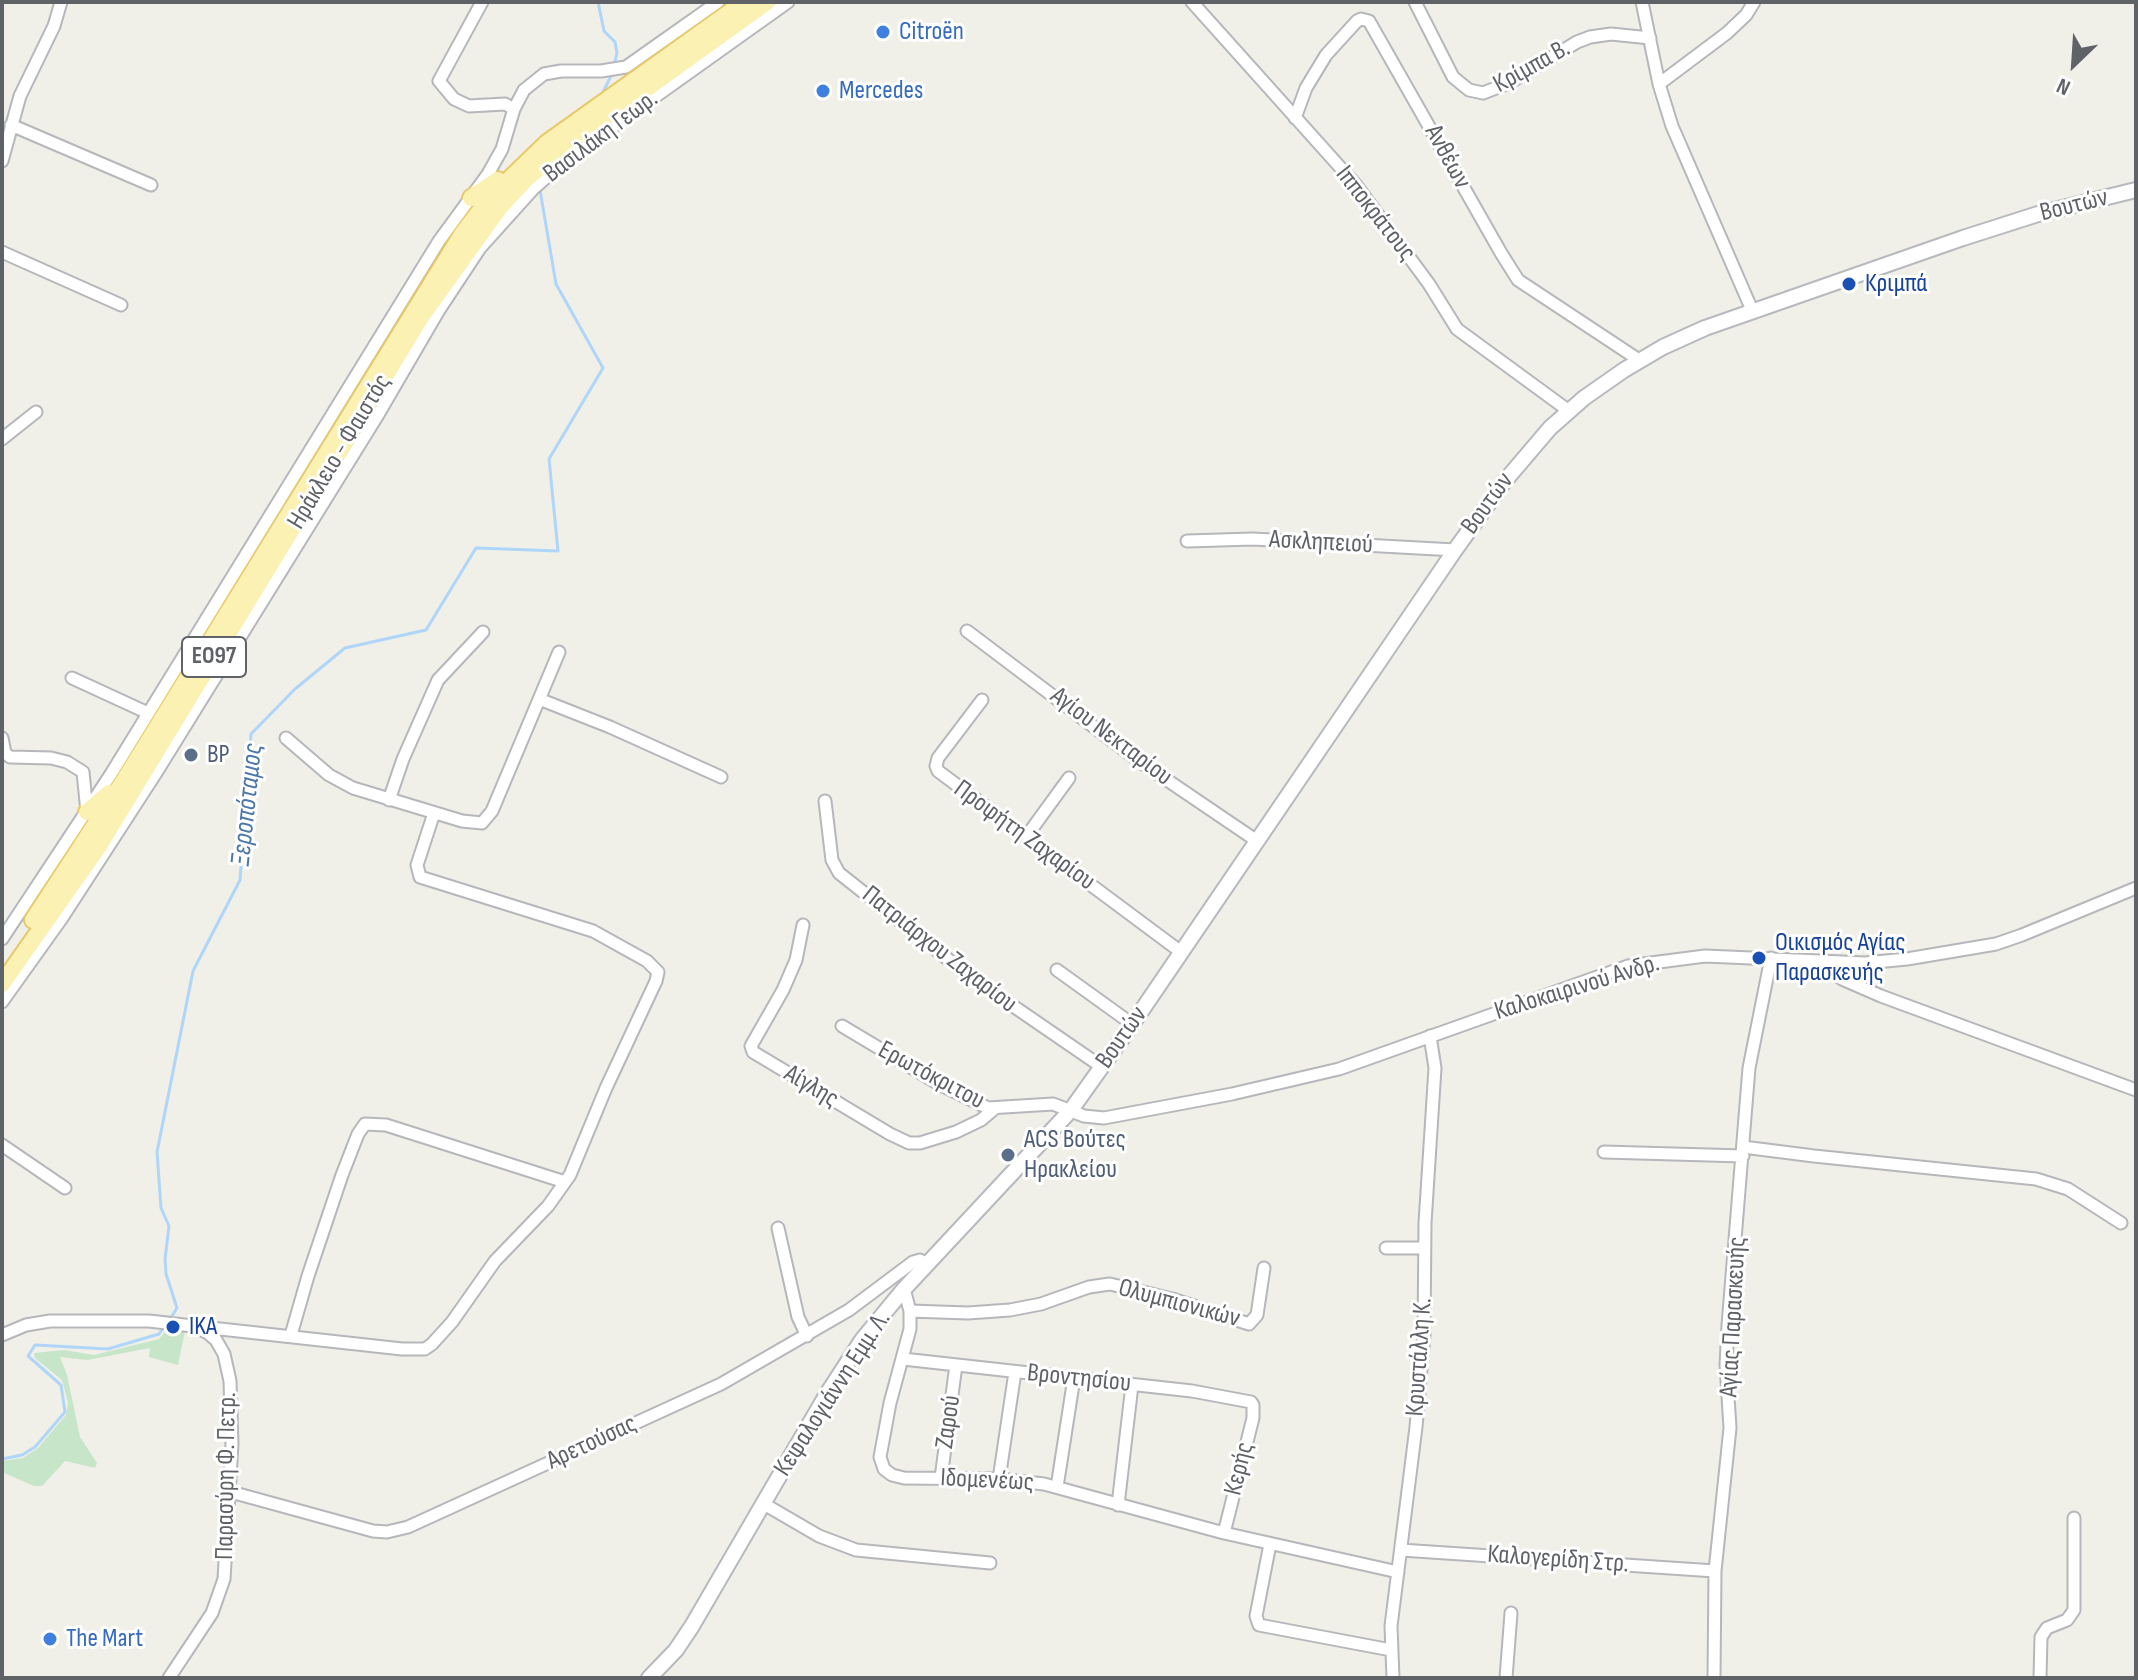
<!DOCTYPE html>
<html>
<head>
<meta charset="utf-8">
<style>
  body { margin:0 }
  #map { position:relative; width:2138px; height:1680px; overflow:hidden; background:#f0efe8; font-family:"Sofia Sans Condensed",sans-serif }
  canvas { display:block }
  .frame { position:absolute; inset:0; border:4px solid #5f6267; pointer-events:none }
  .north { position:absolute; left:2034px; top:24px; width:80px; height:80px; -webkit-text-stroke:6px #fff; paint-order:stroke; rotate:205deg; font-size:22px; font-weight:700; line-height:32px; text-align:center; color:#5f6267 }
  .north::after { content:''; display:block; margin:auto; width:28px; height:36px; background:#5f6267; clip-path:polygon(50% 0,100% 100%,50% 72%,0 100%) }
</style>
</head>
<body>
<div id="map">
<canvas width="2138" height="1680"></canvas>
<div class="frame"></div>
<div class="north">N</div>
</div>
<script>
const g = document.querySelector('canvas').getContext('2d');
g.lineJoin = 'round';
function fillPath(path, color) {
  g.fillStyle = color;
  g.fill(path, 'evenodd');
}
function toPath(rows) {
  const path = new Path2D();
  for (const r of rows) {
    path.moveTo(r[0], r[1]);
    for (let i = 2; i < r.length; i += 2) path.lineTo(r[i], r[i + 1]);
  }
  return path;
}
function trace(path, color, width, dash) {
  g.strokeStyle = color;
  g.lineWidth = width;
  g.lineCap = dash ? 'butt' : 'round';
  g.setLineDash(dash || []);
  g.stroke(path);
}
function drawText(font, color, halo, rows, align = 'center') {
  g.font = font + ' "Sofia Sans Condensed",sans-serif';
  g.lineWidth = 6;
  g.setLineDash([]);
  g.textBaseline = 'middle';
  g.strokeStyle = halo;
  g.fillStyle = color;
  for (const [text, x, y, turn = 0] of rows) {
    g.save();
    g.translate(x, y);
    g.rotate((+turn || 0) * Math.PI / 180);
    g.textAlign = isNaN(turn) ? turn : align;
    if (halo) g.strokeText(text, 0, 0);
    g.fillText(text, 0, 0);
    g.restore();
  }
}
const green = toPath([
  [170,1326,185,1331,178,1365,149,1357,150,1348,87,1360,60,1357,67,1375,80,1437,97,1463,95,1468,65,1461,42,1486,34,1486,2,1472,2,1461,23,1458,38,1448,66,1415,68,1403,62,1380,35,1358,34,1353,64,1350,94,1355,159,1339]
]);
const stream = toPath([
  [598,2,604,31,615,42,617,53,614,65],
  [602,94,613,72],
  [541,138,561,124],
  [170,1319,177,1308,166,1274,165,1259,169,1226,161,1208,157,1152,193,971,240,880,251,734,295,689,345,648,426,630,476,548,558,551,549,459,603,368,556,284,540,190],
  [2,1459,22,1455,35,1447,65,1412,61,1385,28,1356,35,1345,108,1349,159,1334,165,1325]
]);
const minor = toPath([
  [482,2,439,81,454,99,469,106,505,104,514,109],
  [1192,2,1356,185,1429,284,1457,329,1569,411],
  [1415,2,1453,77,1469,90,1483,93,1509,83,1577,42,1590,37,1611,34,1650,38],
  [1642,2,1659,84,1672,126,1752,310],
  [1659,84,1727,33,1746,15,1754,2],
  [1295,118,1306,88,1326,55,1357,21,1361,19,1369,21,1501,253,1518,280,1639,360],
  [11,125,151,185],
  [2,161,20,96,54,26,61,2],
  [2,252,121,305],
  [2,439,36,412],
  [1187,541,1253,539,1455,550],
  [967,631,1139,761,1257,841],
  [72,678,148,713],
  [539,699,610,727,721,777],
  [982,700,938,758,936,766,938,771,1181,952],
  [2,738,5,753,10,757,51,758,67,762,83,772,87,812],
  [286,738,329,775,353,788,462,821,482,823,492,811,559,652],
  [389,800,403,759,438,680,483,632],
  [825,801,832,860,839,873,968,975,1102,1067],
  [1026,837,1069,778],
  [803,925,796,960,783,990,751,1046,753,1052,890,1134,909,1143,920,1143,956,1132,981,1120,994,1109],
  [2,939,111,774,439,241,488,174,502,149,514,109,524,90,544,74,561,71,601,71,626,67,718,2],
  [1815,962,1842,979,1881,996,2136,1090],
  [1057,970,1132,1024],
  [2,1002,62,918,156,773,379,413,439,310,480,248,534,188,565,161,788,2],
  [842,1026,939,1084,988,1108,1053,1104,1084,1116,1104,1118,1232,1094,1339,1069,1628,966,1705,956,1865,963,1907,959,1996,944,2022,935,2136,888],
  [2,1145,65,1188],
  [1743,1147,1814,1156,2036,1179,2068,1189,2121,1223],
  [1604,1152,1743,1156],
  [778,1228,798,1317,807,1336],
  [1386,1248,1424,1248],
  [904,1289,910,1311,910,1329,890,1403,880,1457,884,1469,892,1475,904,1478,999,1479,1044,1484,1224,1533,1398,1572],
  [910,1311,968,1313,1010,1310,1041,1304,1089,1287,1110,1284,1172,1299,1249,1324,1257,1315,1264,1268],
  [193,1326,402,1349,425,1349,432,1344,452,1322,495,1261,548,1206,570,1175,606,1088,656,981,658,972,647,961,593,931,420,877,417,865,434,813],
  [2,1335,26,1325,50,1321,149,1321,193,1326,208,1333,216,1340,224,1354,230,1381,232,1444,224,1579,212,1613,169,1678],
  [291,1335,308,1276,342,1175,358,1134,365,1124,386,1125,565,1182],
  [903,1359,1192,1391,1251,1402,1253,1405,1253,1418,1224,1533],
  [941,1478,956,1365],
  [999,1479,1015,1372],
  [1057,1487,1074,1378],
  [231,1492,373,1531,387,1532,408,1527,721,1384,849,1310,913,1262,920,1260,927,1264],
  [764,1504,819,1536,856,1550,990,1563],
  [1118,1505,1132,1385],
  [1270,1544,1256,1616,1259,1625,1391,1650],
  [1401,1550,1715,1571],
  [1393,1678,1391,1626,1416,1427,1424,1335,1425,1223,1435,1068,1430,1036],
  [1506,1678,1511,1613],
  [1714,1678,1715,1571,1730,1428,1726,1365,1728,1325,1749,1068,1771,958],
  [2040,1678,2041,1637,2047,1628,2067,1620,2074,1610,2074,1518]
]);
const secondary = toPath([
  [649,1678,676,1650,692,1626,827,1394,862,1340,904,1289,1071,1110,1140,1013,1455,550,1504,482,1550,428,1584,398,1624,370,1663,347,1705,328,1963,238,2038,214,2136,190]
]);
const primary = toPath([
  [471,198,498,180],
  [87,812,109,793],
  [33,920,125,779,463,233,489,199,547,143,744,2],
  [2,984,97,849,421,317,500,207,527,178,557,153,767,2]
]);
const markers = [
  [883,32,8,"#3f7fe0"],
  [823,91,8,"#3f7fe0"],
  [1849,284,8,"#1a4fb4"],
  [191,755,8,"#5c6f8a"],
  [1759,958,8,"#1a4fb4"],
  [1008,1155,8,"#5c6f8a"],
  [173,1327,8,"#1a4fb4"],
  [50,1639,8,"#3f7fe0"]
];
const shields = [
  [214,657,64]
];
const shieldNames = [
  ["ΕΟ97",214,657]
];
const shopNames = [
  ["Citroën",899,32],
  ["Mercedes",839,91],
  ["The Mart",66,1639]
];
const streetNames = [
  ["Κρίμπα Β.",1532,67,-29],
  ["Βασιλάκη Γεωρ.",601,137,-37],
  ["Ανθέων",1447,157,61],
  ["Βουτών",2074,206,-14],
  ["Ιπποκράτους",1375,214,52],
  ["Ηράκλειο - Φαιστός",340,452,-59],
  ["Βουτών",1488,504,-54],
  ["Ασκληπειού",1321,543,3],
  ["Αγίου Νεκταρίου",1111,737,37],
  ["Προφήτη Ζαχαρίου",1024,836,36],
  ["Πατριάρχου Ζαχαρίου",939,950,38],
  ["Καλοκαιρινού Ανδρ.",1577,988,-17],
  ["Βουτών",1122,1038,-55],
  ["Ερωτόκριτου",931,1076,28],
  ["Αίγλης",811,1087,31],
  ["Ολυμπιονικών",1179,1304,15],
  ["Αγίας Παρασκευής",1734,1317,-87],
  ["Κρυστάλλη Κ.",1420,1357,-86],
  ["Βροντησίου",1079,1379,6],
  ["Κεφαλογιάννη Εμμ. Λ.",833,1394,-57],
  ["Ζαρού",949,1422,-82],
  ["Αρετούσας",592,1443,-25],
  ["Κερής",1240,1469,-76],
  ["Παρασύρη Φ. Πετρ.",227,1476,-89],
  ["Ιδομενέως",987,1481,3],
  ["Καλογερίδη Στρ.",1558,1560,4]
];
const transitNames = [
  ["Κριμπά",1865,284],
  ["Οικισμός Αγίας",1775,943],
  ["Παρασκευής",1775,973],
  ["IKA",189,1327]
];
const serviceNames = [
  ["BP",207,755],
  ["ACS Βούτες",1024,1140],
  ["Ηρακλείου",1024,1170]
];
const waterNames = [
  ["Ξεροπόταμος",248,805,-84]
];
fillPath(green, '#c7e5c8');
trace(stream, '#afd6f9', 3);
trace(minor, '#b5b7bb', 15);
trace(secondary, '#b6b9be', 18);
trace(primary, '#e8c969', 20);
trace(minor, '#fff', 11);
trace(secondary, '#fff', 14);
trace(primary, '#faf1b3', 16);
for (const [x, y, r, color] of markers) {
  const dot = new Path2D();
  dot.arc(x, y, r, 0, 2 * Math.PI);
  g.fillStyle = color;
  g.fill(dot);
  trace(dot, '#fff', 3);
}
for (const [x, y, w] of shields) {
  const box = new Path2D();
  box.roundRect(x - w / 2, y - 20, w, 40, 6);
  g.fillStyle = '#fff';
  g.fill(box);
  trace(box, '#5f6267', 2);
}
drawText('bold 24px', '#5f6267', null, shieldNames);
drawText('26px', '#366cbe', '#fff', shopNames, 'left');
drawText('26px', '#5f6267', '#fff', streetNames);
drawText('26px', '#164399', '#fff', transitNames, 'left');
drawText('26px', '#4e5e75', '#fff', serviceNames, 'left');
drawText('italic 28px', '#4b77ac', '#fff', waterNames);
</script>
</body>
</html>
